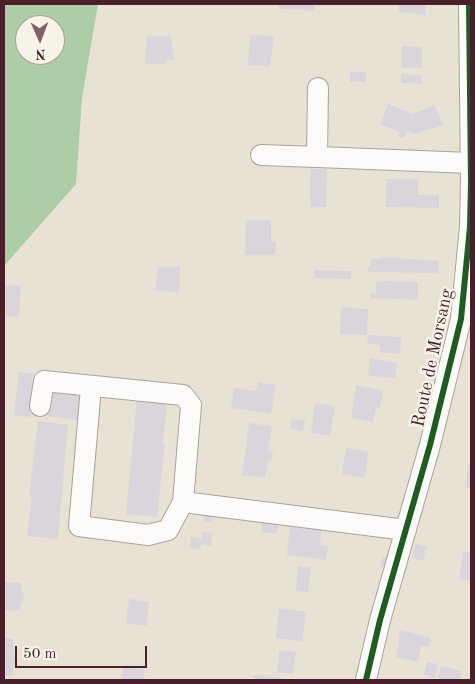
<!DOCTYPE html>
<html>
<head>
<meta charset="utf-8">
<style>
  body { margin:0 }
  #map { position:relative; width:475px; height:684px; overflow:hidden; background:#e8e2d4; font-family:"Old Standard TT",serif }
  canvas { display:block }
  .frame { position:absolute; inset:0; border:5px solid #4a1f2b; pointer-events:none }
  .north { position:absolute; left:15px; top:15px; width:50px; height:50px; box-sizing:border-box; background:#f7f3e8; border:1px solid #b29e9c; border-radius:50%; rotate:178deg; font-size:14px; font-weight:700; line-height:20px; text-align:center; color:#4a1f2b }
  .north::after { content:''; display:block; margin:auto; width:18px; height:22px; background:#816366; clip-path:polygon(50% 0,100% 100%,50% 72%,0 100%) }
  .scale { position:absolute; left:15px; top:646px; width:132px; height:22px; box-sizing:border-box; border:2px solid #4a1f2b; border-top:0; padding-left:6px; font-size:15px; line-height:18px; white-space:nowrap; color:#4a1f2b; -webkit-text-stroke:4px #f7f3e8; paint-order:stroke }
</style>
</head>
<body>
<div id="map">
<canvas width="475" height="684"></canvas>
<div class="frame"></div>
<div class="north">N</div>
<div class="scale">50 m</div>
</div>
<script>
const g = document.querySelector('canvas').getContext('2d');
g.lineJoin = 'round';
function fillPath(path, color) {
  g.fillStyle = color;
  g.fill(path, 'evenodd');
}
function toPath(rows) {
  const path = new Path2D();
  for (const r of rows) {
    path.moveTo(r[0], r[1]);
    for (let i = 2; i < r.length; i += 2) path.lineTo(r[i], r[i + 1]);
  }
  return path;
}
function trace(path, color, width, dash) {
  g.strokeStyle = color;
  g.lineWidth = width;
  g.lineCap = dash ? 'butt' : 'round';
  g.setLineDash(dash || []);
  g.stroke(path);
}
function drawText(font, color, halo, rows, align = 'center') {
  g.font = font + ' "Old Standard TT",serif';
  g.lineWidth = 5;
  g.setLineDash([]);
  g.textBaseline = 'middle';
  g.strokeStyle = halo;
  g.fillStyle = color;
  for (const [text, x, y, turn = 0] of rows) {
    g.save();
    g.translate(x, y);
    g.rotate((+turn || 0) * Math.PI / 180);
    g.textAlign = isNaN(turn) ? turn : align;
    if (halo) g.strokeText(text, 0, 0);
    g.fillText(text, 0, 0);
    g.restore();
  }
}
const forest = toPath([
  [4,4,98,4,82,98,76,184,4,266],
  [25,25,55,25,55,55,25,55]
]);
const building = toPath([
  [279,4,315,4,315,11,279,9],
  [399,4,426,4,425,15,399,12],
  [250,35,274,36,270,67,248,65],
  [147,36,171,36,174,60,167,60,164,64,145,64],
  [402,46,422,47,422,68,401,68],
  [350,72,366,72,366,82,350,82],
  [401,74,422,75,422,84,401,83],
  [388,104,413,114,434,105,443,125,415,134,407,131,404,138,398,136,400,132,380,124],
  [310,169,327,169,326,207,310,207],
  [386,179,418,179,418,195,439,195,439,208,386,207],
  [246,220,271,220,271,242,276,242,275,255,245,255],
  [382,257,439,261,438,273,368,272,368,267,371,267,371,259,381,259],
  [158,267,180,267,179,292,155,291],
  [314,270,351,271,351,279,314,278],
  [385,281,418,282,418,300,370,298,371,293,376,293,376,282],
  [4,285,21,286,19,317,4,316],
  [341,307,368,309,367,335,340,334],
  [368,335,401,337,400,354,380,352,380,345,367,344],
  [370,358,397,363,395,379,368,375],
  [19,372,34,374,30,417,14,415],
  [258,382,276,385,271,414,231,408,234,388,256,391],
  [356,385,383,390,380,408,376,407,373,422,351,418],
  [51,387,82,391,78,420,48,416],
  [137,398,167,402,163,443,165,443,157,517,126,514],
  [315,403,335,406,330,436,311,433],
  [292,419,305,420,303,431,290,429],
  [38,421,68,425,58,539,27,536,32,495,29,495],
  [249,423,272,426,268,451,273,452,271,461,268,460,265,478,242,475],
  [346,448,368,451,365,478,342,474],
  [469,464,471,465,471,488,465,487],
  [205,511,213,512,212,523,204,522],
  [262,520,279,522,277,534,261,532],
  [290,522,322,527,320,545,328,547,326,560,287,555],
  [203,532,212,533,211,546,201,544,200,550,190,549,191,537,202,539],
  [416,544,427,546,423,561,412,558],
  [463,551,471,552,471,581,459,579],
  [382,557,387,558,385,568,380,567],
  [298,566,311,568,308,592,296,591],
  [4,581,22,583,21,591,25,594,19,611,4,610],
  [129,599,149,602,146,626,126,623],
  [279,608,306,612,302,641,276,638],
  [400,630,429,637,431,640,429,646,421,646,418,662,396,657],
  [4,638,13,639,14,657,18,661,13,667,12,676,4,675],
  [279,650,296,652,293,674,277,672],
  [427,662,438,664,435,678,424,675],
  [441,666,462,671,460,680,438,679],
  [123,667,145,670,143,680,122,680],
  [254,675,281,678,281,680,253,680]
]);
const minor = toPath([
  [318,88,317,157,471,163],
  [261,155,317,157],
  [91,387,79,526,148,535,168,530,183,502,406,530],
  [40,406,44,381,183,395,191,405,183,502],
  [366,680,380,620,430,445,461,319,470,227,471,182,469,4]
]);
const cycleway = toPath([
  [366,680,380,620,430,445,461,319,470,227,471,182,469,4]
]);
const streetNames = [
  ["Route de Morsang",433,358,-78]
];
fillPath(forest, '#accda5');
fillPath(building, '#dad5db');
trace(minor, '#aba29c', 22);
trace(minor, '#fcfbf9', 20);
trace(cycleway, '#1b5e20', 6);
drawText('18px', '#4a1f2b', '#f7f3e8', streetNames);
</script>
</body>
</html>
